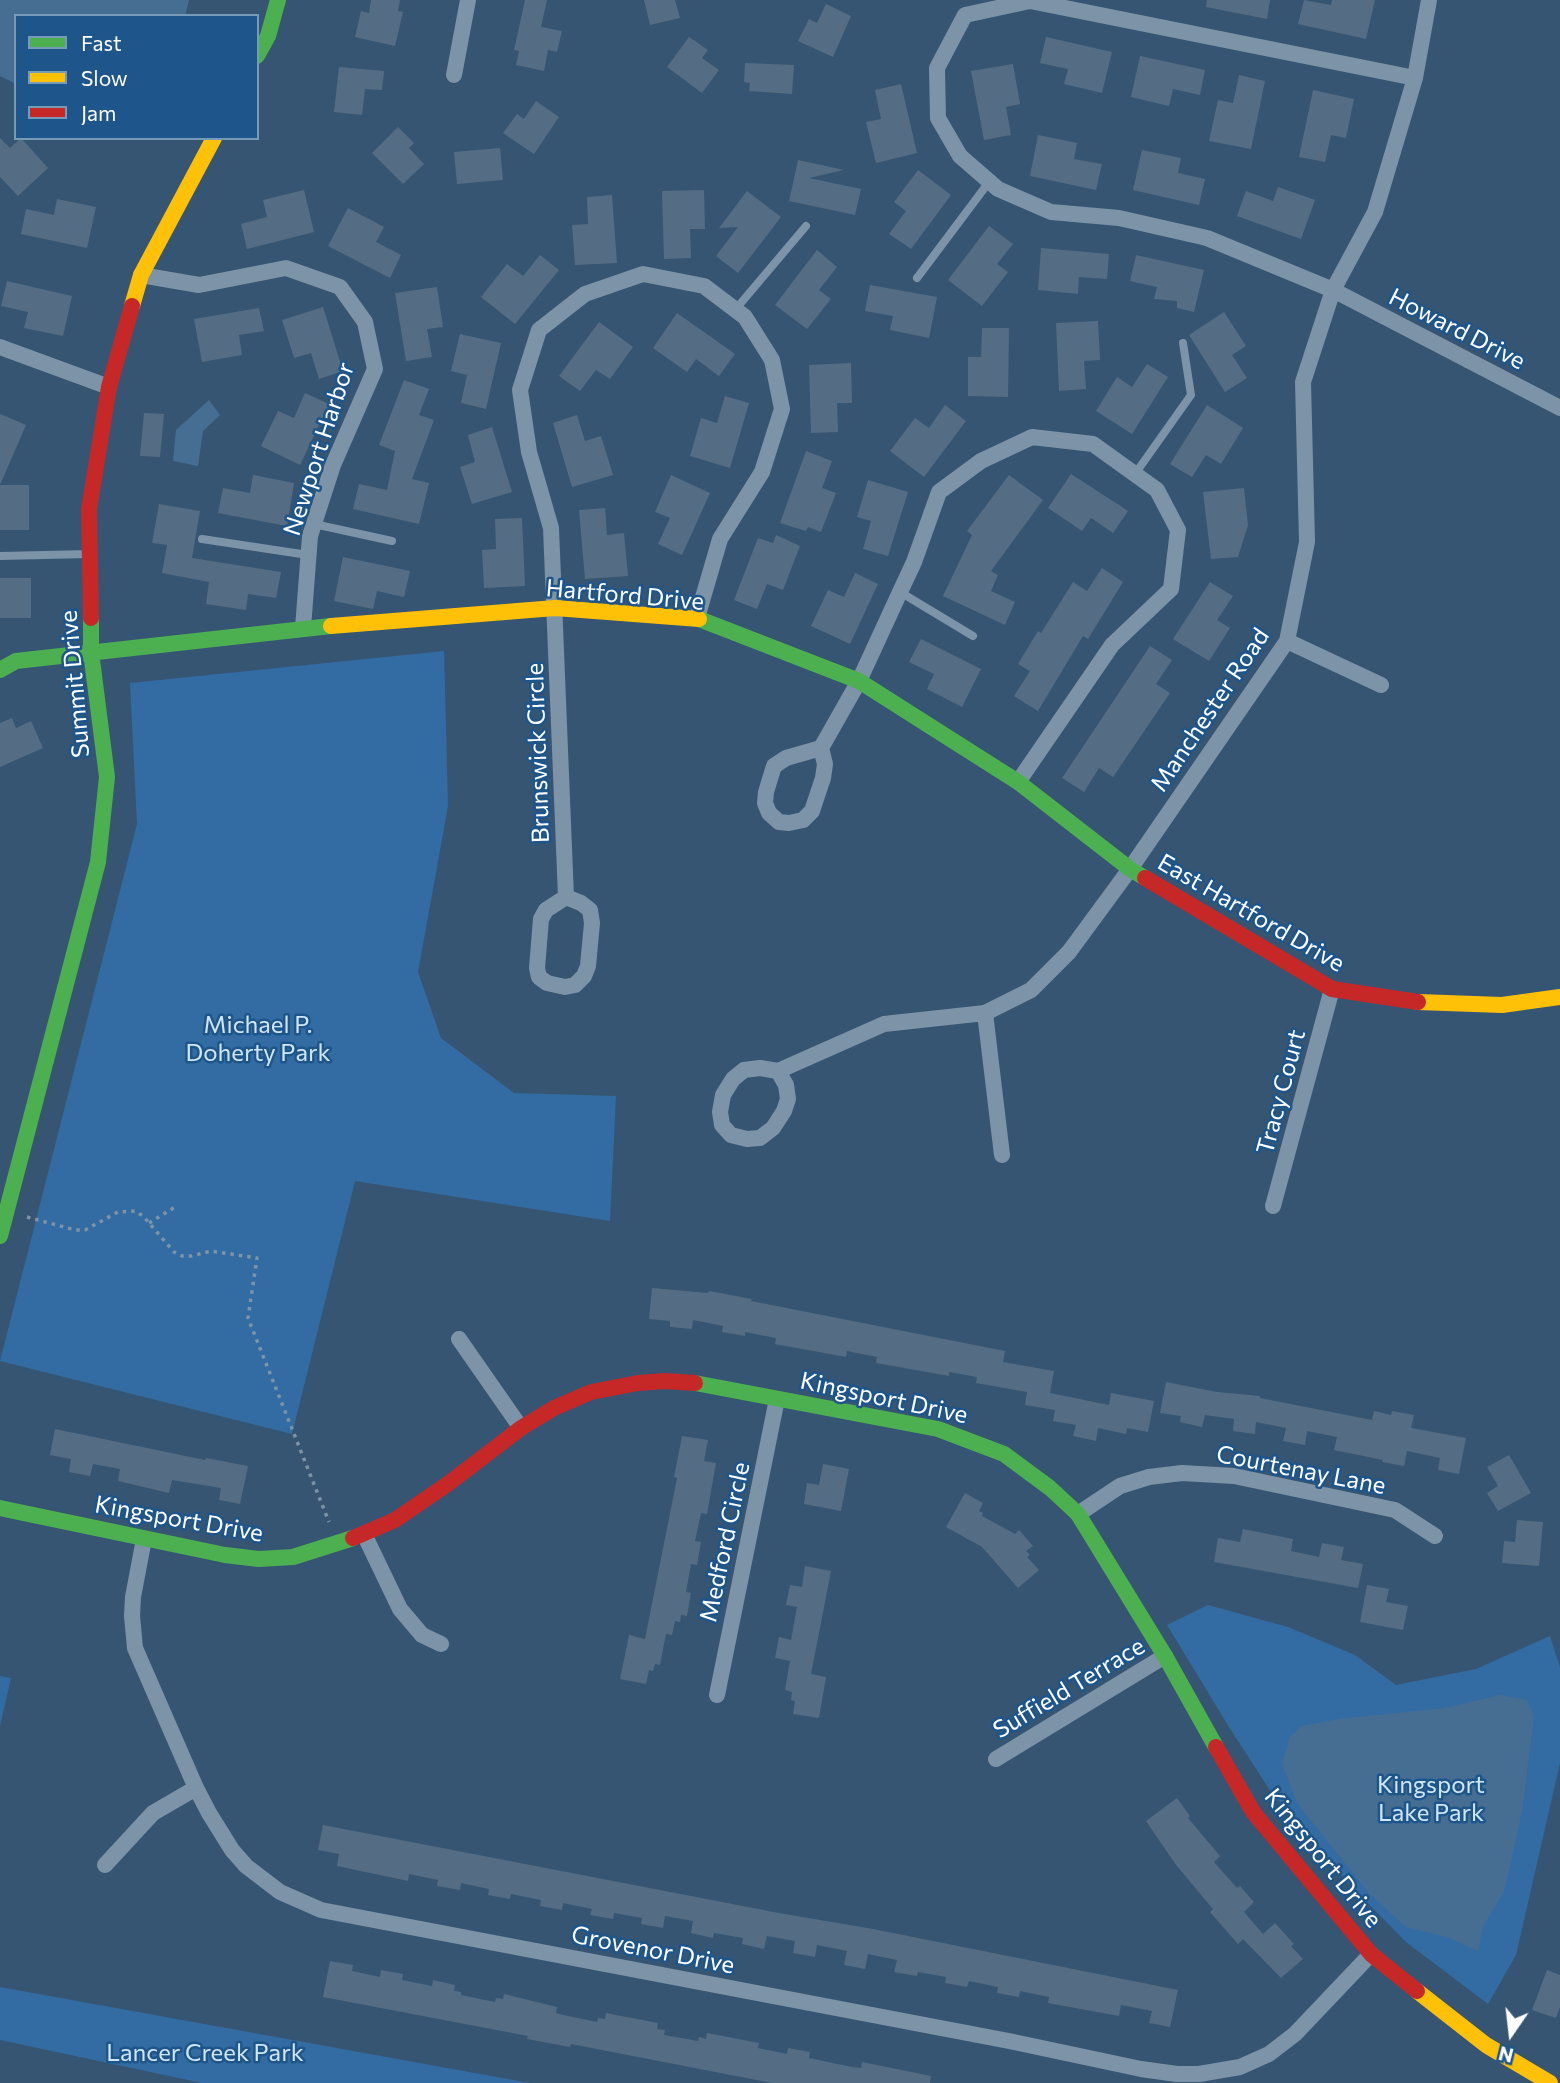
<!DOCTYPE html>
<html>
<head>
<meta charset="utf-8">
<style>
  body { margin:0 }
  #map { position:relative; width:1560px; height:2083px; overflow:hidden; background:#365572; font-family:Commissioner,sans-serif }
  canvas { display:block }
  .legend { position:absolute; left:14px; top:14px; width:245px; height:126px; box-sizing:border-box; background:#1e568b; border:2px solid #789ab9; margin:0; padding:9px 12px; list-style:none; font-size:21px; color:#fff }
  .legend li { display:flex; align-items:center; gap:14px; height:35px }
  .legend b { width:35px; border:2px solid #789ab9 }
  .north { position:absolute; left:1476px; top:1999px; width:70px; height:70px; -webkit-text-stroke:5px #1e568b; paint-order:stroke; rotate:194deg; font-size:19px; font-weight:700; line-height:28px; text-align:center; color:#fff }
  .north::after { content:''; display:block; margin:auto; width:24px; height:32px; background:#fff; clip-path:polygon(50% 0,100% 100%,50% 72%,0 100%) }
</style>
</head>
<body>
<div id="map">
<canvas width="1560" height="2083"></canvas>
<ul class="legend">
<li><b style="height:9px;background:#4caf50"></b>Fast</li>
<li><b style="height:9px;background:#ffc107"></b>Slow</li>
<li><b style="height:9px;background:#c62828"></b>Jam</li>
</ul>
<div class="north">N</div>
</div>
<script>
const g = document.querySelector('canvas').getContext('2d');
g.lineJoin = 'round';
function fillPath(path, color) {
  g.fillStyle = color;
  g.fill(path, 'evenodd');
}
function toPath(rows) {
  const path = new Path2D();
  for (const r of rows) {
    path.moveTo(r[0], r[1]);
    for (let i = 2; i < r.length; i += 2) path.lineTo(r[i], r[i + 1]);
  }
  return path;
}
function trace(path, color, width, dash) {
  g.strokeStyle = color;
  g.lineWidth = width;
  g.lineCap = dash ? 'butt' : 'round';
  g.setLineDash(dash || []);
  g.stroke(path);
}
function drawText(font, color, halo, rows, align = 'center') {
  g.font = font + ' Commissioner,sans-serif';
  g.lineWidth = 5;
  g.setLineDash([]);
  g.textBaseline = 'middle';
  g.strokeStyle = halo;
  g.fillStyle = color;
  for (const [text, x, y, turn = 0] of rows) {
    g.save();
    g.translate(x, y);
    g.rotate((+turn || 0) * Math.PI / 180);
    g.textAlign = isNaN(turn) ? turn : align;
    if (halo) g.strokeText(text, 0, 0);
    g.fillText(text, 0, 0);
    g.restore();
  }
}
const green = toPath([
  [444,651,448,806,418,972,441,1038,514,1093,616,1096,610,1221,355,1181,292,1434,0,1361,137,824,130,683],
  [1208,1605,1288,1627,1355,1655,1396,1685,1476,1669,1550,1636,1560,1667,1560,1763,1516,1955,1488,2004,1406,1942,1350,1885,1271,1792,1229,1727,1167,1625],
  [0,1676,11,1678,0,1726],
  [0,1987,530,2083,202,2083,0,2040]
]);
const water = toPath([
  [0,0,189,0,185,16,16,16,16,84,0,76],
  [209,400,220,415,203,431,198,466,173,461,176,430],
  [1500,1695,1527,1700,1534,1716,1522,1811,1504,1892,1483,1926,1478,1951,1447,1937,1406,1927,1368,1892,1297,1803,1282,1763,1290,1737,1302,1726,1339,1719,1445,1708]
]);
const building = toPath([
  [371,0,400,0,398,11,403,12,395,46,355,37,361,11,369,13],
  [525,0,547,0,541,27,562,31,557,52,548,50,544,71,516,65,519,51,514,50],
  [644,0,675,0,680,18,650,25],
  [1207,0,1270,0,1267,19,1206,7],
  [1304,0,1331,5,1332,0,1375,0,1366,39,1298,24],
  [826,4,851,16,833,57,798,41,809,19,817,23],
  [689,37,708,50,702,58,719,70,702,93,667,67],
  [1046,37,1112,52,1102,93,1064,84,1068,69,1040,63],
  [1140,56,1205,70,1200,95,1173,89,1169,106,1131,97],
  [745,63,794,65,792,94,749,91,750,83,744,82],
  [1013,64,1020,104,1006,107,1011,135,984,140,971,71],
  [339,67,384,71,382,90,365,89,362,115,334,112],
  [1239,75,1265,81,1251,149,1209,141,1218,100,1233,103],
  [901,84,917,153,876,163,866,122,881,119,875,90],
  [1313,90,1354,99,1346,138,1331,135,1325,162,1299,157],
  [536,101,559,117,534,154,503,133,517,114,524,119],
  [398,127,414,143,409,148,424,164,403,184,372,153],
  [1038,135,1077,143,1074,159,1102,164,1096,190,1030,176],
  [0,138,10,148,21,138,48,168,18,196,0,177],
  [500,148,503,180,457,184,454,152],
  [1142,150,1181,158,1178,173,1205,179,1199,205,1133,190],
  [798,160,844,170,809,178,861,189,855,215,789,201],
  [918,170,951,195,911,249,889,234,906,211,894,202],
  [1278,187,1315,200,1301,239,1237,216,1246,191,1273,201],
  [304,190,314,232,247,249,241,224,267,217,263,200],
  [704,190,705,229,690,229,691,258,664,259,662,191],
  [747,191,781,217,738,273,716,256,738,227,719,228],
  [612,195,617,263,575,265,572,225,588,224,587,197],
  [57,199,96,207,87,248,21,234,26,209,54,215],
  [348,208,384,227,376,242,401,255,390,278,328,246],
  [989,226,1013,244,997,264,1008,272,982,306,948,280],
  [1041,248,1109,254,1107,279,1079,277,1078,294,1038,290],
  [817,250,837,267,819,290,831,299,807,329,775,305],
  [540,255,559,270,515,324,481,297,507,264,523,276],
  [1136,255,1204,270,1194,312,1177,308,1177,301,1154,299,1157,287,1130,281],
  [7,281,72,296,63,336,24,328,28,312,1,306],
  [870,285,937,297,929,338,890,330,893,316,865,311],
  [437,287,443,327,427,329,432,357,406,361,395,293],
  [323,307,343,371,319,379,311,353,294,358,282,320],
  [259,308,264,331,239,335,242,355,202,362,194,319],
  [1224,312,1246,346,1232,355,1247,378,1225,392,1189,335],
  [677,313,735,354,719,376,696,359,687,372,653,348],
  [1098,321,1100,360,1084,361,1086,389,1059,391,1056,323],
  [599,322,633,347,610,379,596,370,580,391,559,376],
  [982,328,1009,328,1008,397,968,396,968,357,981,357],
  [460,334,501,343,486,409,461,403,467,375,451,371],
  [851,363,852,403,837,403,838,432,811,433,809,365],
  [1147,364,1168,377,1132,434,1096,411,1117,377,1132,387],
  [404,380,429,389,419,415,434,420,412,479,429,483,419,524,353,509,359,484,387,490,395,451,379,445],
  [305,393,329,404,300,465,261,446,278,411,294,418],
  [725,396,749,403,730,468,690,456,701,418,717,423],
  [945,405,966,421,924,477,890,451,915,418,929,428],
  [1207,405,1243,428,1221,464,1206,455,1192,477,1170,464],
  [144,413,164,414,160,457,140,456],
  [0,414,26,425,0,485,29,485,29,530,0,530],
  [577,415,585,441,601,436,613,475,572,487,553,423],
  [492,427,512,492,472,504,460,467,475,462,468,435],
  [806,451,832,461,822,488,836,493,821,532,808,527,806,531,780,523],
  [1071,474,1128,511,1113,533,1091,518,1082,531,1048,508],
  [253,475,294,483,287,526,218,513,223,488,250,493],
  [671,475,710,493,682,555,658,544,670,518,655,512],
  [1009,475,1043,500,991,571,998,575,991,591,1015,602,1005,625,943,596,972,535,967,531],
  [868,480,908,492,888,556,863,549,871,521,857,517],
  [1244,488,1248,525,1238,557,1211,559,1203,492],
  [159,504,200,511,192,558,281,572,276,598,248,594,246,610,206,604,209,582,162,573,167,545,152,543],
  [605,508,607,535,624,533,628,576,585,579,579,510],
  [522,518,525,586,484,588,482,550,496,549,495,519],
  [776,535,800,546,783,590,767,584,757,609,734,600,758,538,773,543],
  [343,557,410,571,404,597,377,591,373,609,334,601],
  [1102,568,1123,582,1088,639,1083,636,1038,711,1014,696,1030,671,1018,664,1038,631,1041,633,1073,582,1087,591],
  [855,573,878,584,850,644,811,626,828,590,844,597],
  [0,578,31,578,31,618,0,618],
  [1210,582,1233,596,1217,620,1230,628,1209,661,1173,639],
  [921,639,981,669,962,707,927,689,934,674,909,662],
  [1150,646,1172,660,1156,684,1170,693,1113,777,1099,768,1084,792,1062,778],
  [12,718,16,728,31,721,43,748,0,767,0,723],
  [652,1288,708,1293,709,1291,752,1299,751,1301,1005,1351,1003,1362,1054,1371,1050,1393,1109,1405,1111,1393,1154,1401,1148,1432,1127,1428,1126,1434,1098,1428,1096,1441,1073,1436,1076,1425,1053,1421,1055,1410,1025,1405,1027,1392,976,1383,977,1377,949,1372,949,1376,876,1363,877,1357,847,1351,846,1357,775,1344,776,1338,745,1332,745,1336,722,1332,723,1326,693,1320,692,1329,670,1327,670,1321,649,1319],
  [1166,1382,1217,1392,1260,1396,1260,1398,1372,1420,1374,1411,1391,1415,1392,1411,1414,1415,1411,1428,1466,1438,1459,1474,1438,1470,1440,1458,1407,1451,1404,1466,1382,1462,1383,1460,1334,1450,1337,1437,1307,1431,1305,1445,1283,1441,1286,1428,1256,1422,1255,1434,1233,1431,1234,1419,1205,1415,1202,1427,1180,1422,1181,1416,1160,1413],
  [55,1429,205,1460,206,1458,248,1466,240,1504,219,1500,221,1488,172,1480,169,1493,118,1481,120,1469,93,1464,90,1476,69,1472,71,1459,50,1455],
  [682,1436,708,1440,704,1461,716,1463,707,1514,701,1513,695,1541,701,1542,697,1565,691,1564,686,1592,691,1593,687,1616,681,1615,680,1622,675,1621,672,1635,666,1634,660,1665,655,1664,653,1671,649,1670,646,1684,620,1679,629,1635,645,1639,677,1478,674,1477],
  [1509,1455,1531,1493,1498,1511,1487,1493,1498,1486,1487,1467],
  [823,1464,849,1469,841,1511,804,1504,807,1483,819,1485],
  [965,1493,983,1503,979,1511,983,1513,982,1516,1015,1534,1019,1530,1033,1546,1026,1551,1030,1555,1027,1557,1039,1570,1018,1588,982,1547,946,1527],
  [1517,1520,1543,1522,1539,1566,1502,1563,1504,1541,1515,1542],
  [1243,1529,1293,1539,1291,1551,1319,1557,1322,1543,1344,1547,1341,1560,1363,1564,1358,1588,1214,1562,1218,1538,1240,1542],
  [805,1566,831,1571,811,1674,826,1677,819,1718,793,1714,795,1701,791,1700,792,1692,785,1690,790,1661,775,1658,779,1637,791,1640,797,1607,786,1605,790,1585,802,1587],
  [1367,1585,1389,1589,1386,1602,1408,1606,1403,1630,1360,1622],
  [1177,1798,1190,1816,1188,1818,1220,1856,1214,1862,1237,1888,1240,1886,1254,1902,1244,1912,1263,1934,1275,1923,1294,1944,1291,1946,1303,1959,1281,1978,1243,1939,1238,1944,1210,1912,1213,1909,1176,1865,1146,1821],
  [323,1825,779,1913,873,1929,1178,1990,1170,2027,1149,2023,1152,2011,1121,2005,1119,2016,1048,2003,1049,1997,1020,1991,1019,1997,997,1993,998,1987,969,1981,967,1987,945,1983,946,1977,918,1972,917,1976,894,1972,897,1960,868,1954,865,1969,844,1965,847,1951,817,1945,815,1957,793,1953,795,1941,767,1936,764,1949,742,1944,743,1938,714,1933,713,1938,691,1933,693,1921,665,1916,663,1928,641,1924,642,1918,614,1913,613,1919,590,1915,592,1909,563,1903,562,1910,540,1906,541,1900,511,1894,510,1899,488,1895,489,1889,461,1883,460,1890,437,1886,438,1880,409,1874,408,1881,337,1866,339,1854,318,1850],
  [330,1961,353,1965,352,1971,380,1977,381,1970,403,1974,402,1980,432,1986,433,1980,455,1985,454,1991,461,1992,461,1995,495,2002,496,1998,503,1999,504,1994,557,2007,556,2013,563,2015,597,2022,598,2018,605,2019,606,2013,658,2023,657,2029,665,2030,664,2035,698,2041,699,2037,706,2039,707,2033,759,2043,758,2048,787,2054,788,2048,810,2052,809,2058,852,2067,861,2068,862,2062,931,2076,930,2083,772,2083,571,2044,570,2047,527,2039,528,2036,323,1997],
  [1547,1970,1560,1975,1560,2007,1556,2018,1532,2010]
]);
const path = toPath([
  [27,1217,75,1230,85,1230,118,1212,135,1211,143,1216,174,1252,182,1256,192,1256,211,1251,257,1258,248,1318,329,1522],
  [149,1223,175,1207]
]);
const lane = toPath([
  [917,278,989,182],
  [735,310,806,226],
  [1135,474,1191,395,1183,343],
  [314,524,392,541],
  [202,539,308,555],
  [0,556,90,554],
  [900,592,973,636]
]);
const street = toPath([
  [454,75,468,0],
  [1415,78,1030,1,965,15,937,68,938,118,960,156,998,189,1051,212,1119,218,1207,238,1333,290,1560,408],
  [141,275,199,285,286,268,340,287,365,322,375,369,333,465,310,536,303,628],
  [0,347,109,387],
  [1287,641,1381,685],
  [821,748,786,758,774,766,766,792,765,803,769,813,779,822,789,823,803,820,812,811,823,778,825,764,821,748,859,681,900,592,914,562,939,492,981,461,1032,437,1093,444,1157,490,1178,530,1171,589,1112,645,1018,782],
  [566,897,546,910,541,919,537,968,539,977,547,983,565,987,575,985,584,976,588,966,592,923,590,910,581,903,566,897,551,528,529,452,520,390,539,330,585,294,643,274,704,286,745,317,772,360,782,409,762,472,720,539,697,618],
  [985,1013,1002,1155],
  [778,1071,786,1085,788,1099,784,1111,773,1128,760,1138,747,1139,731,1135,722,1125,720,1112,723,1095,733,1079,744,1070,760,1068,778,1071,884,1024,985,1013,1031,990,1069,952,1130,869,1287,641,1307,542,1303,382,1333,290,1375,212,1415,78,1429,0],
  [1273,1206,1332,989],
  [459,1339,521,1428],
  [1078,1514,1120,1486,1149,1477,1182,1473,1234,1476,1395,1510,1435,1536],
  [364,1534,400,1609,422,1635,441,1644],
  [144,1539,133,1597,132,1616,135,1648,196,1788,209,1813,232,1850,246,1866,280,1892,321,1910,1009,2041,1141,2069,1177,2074,1199,2074,1240,2067,1269,2054,1295,2034,1371,1954],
  [717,1695,777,1399],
  [996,1759,1165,1656],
  [105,1865,153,1813,196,1788]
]);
const fast = toPath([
  [257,56,268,36,278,0],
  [699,619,859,681,1018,782,1130,869,1145,878],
  [0,670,16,661,331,626],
  [0,1236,98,862,107,777,91,652,91,618],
  [695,1383,938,1429,1004,1454,1050,1488,1078,1514,1165,1656,1216,1747],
  [0,1508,225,1555,259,1559,293,1557,353,1538]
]);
const slow = toPath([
  [132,306,141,275,214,138],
  [331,626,555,608,699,619],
  [1418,1002,1502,1005,1560,997],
  [1417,1991,1486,2045,1550,2083]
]);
const jam = toPath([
  [91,618,89,509,109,387,132,306],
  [1145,878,1332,989,1418,1002],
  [353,1538,395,1520,449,1483,521,1428,554,1408,591,1392,638,1383,665,1381,695,1383],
  [1216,1747,1253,1812,1371,1954,1417,1991]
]);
const streetNames = [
  ["Howard Drive",1457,329,27],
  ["Newport Harbor",319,449,-72],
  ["Hartford Drive",625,595,5],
  ["Summit Drive",75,684,-95],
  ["Manchester Road",1210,710,-56],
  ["Brunswick Circle",538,753,-92],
  ["East Hartford Drive",1251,913,30],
  ["Tracy Court",1281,1092,-75],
  ["Kingsport Drive",884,1398,12],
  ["Courtenay Lane",1301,1470,11],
  ["Kingsport Drive",179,1519,10],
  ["Medford Circle",725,1542,-78],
  ["Suffield Terrace",1069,1688,-31],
  ["Kingsport Drive",1323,1858,51],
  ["Grovenor Drive",653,1950,11]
];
const parkNames = [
  ["Michael P.",258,1025],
  ["Doherty Park",258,1053],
  ["Kingsport",1431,1785],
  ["Lake Park",1431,1813],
  ["Lancer Creek Park",205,2053]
];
fillPath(green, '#336ca2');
fillPath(water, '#466e93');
fillPath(building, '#546d84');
trace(path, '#7d93a7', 3.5, [3.5, 5]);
trace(lane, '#7d93a7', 8);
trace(street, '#7d93a7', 16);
trace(fast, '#4caf50', 16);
trace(slow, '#ffc107', 16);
trace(jam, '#c62828', 16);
drawText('24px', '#fff', '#1e568b', streetNames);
drawText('24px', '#d0e6f9', '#1e568b', parkNames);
</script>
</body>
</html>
